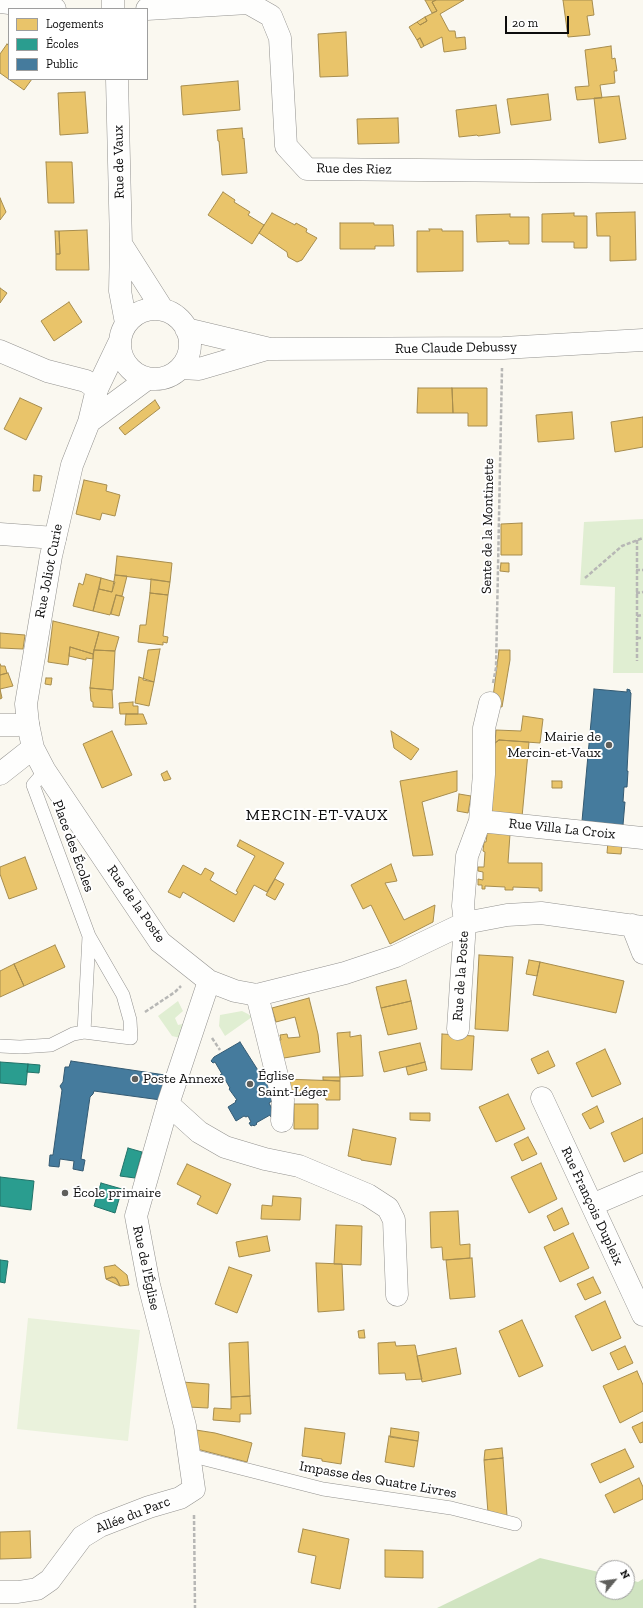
<!DOCTYPE html>
<html>
<head>
<meta charset="utf-8">
<style>
  body { margin:0 }
  #map { position:relative; width:643px; height:1608px; overflow:hidden; background:#faf8f0; font-family:"Zilla Slab",serif }
  canvas { display:block }
  .legend { position:absolute; left:8px; top:8px; width:140px; height:72px; box-sizing:border-box; background:#fff; border:1px solid #9e9e9e; margin:0; padding:5px 7px; list-style:none; font-size:12px; color:#0c0c0c }
  .legend li { display:flex; align-items:center; gap:8px; height:20px }
  .legend b { width:20px; border:1px solid #9e9e9e }
  .north { position:absolute; left:595px; top:1560px; width:40px; height:40px; box-sizing:border-box; background:#fff; border:1px solid #9e9e9e; border-radius:50%; rotate:61deg; font-size:11px; font-weight:700; line-height:16px; text-align:center; color:#0c0c0c }
  .north::after { content:''; display:block; margin:auto; width:14px; height:18px; background:#5f5f5c; clip-path:polygon(50% 0,100% 100%,50% 72%,0 100%) }
  .scale { position:absolute; left:505px; top:16px; width:64px; height:18px; box-sizing:border-box; border:2px solid #0c0c0c; border-top:0; padding-left:5px; font-size:12px; line-height:14px; white-space:nowrap; color:#0c0c0c; -webkit-text-stroke:3px #fff; paint-order:stroke }
</style>
</head>
<body>
<div id="map">
<canvas width="643" height="1608"></canvas>
<ul class="legend">
<li><b style="height:11px;background:#e9c46a"></b>Logements</li>
<li><b style="height:11px;background:#2a9d8f"></b>Écoles</li>
<li><b style="height:11px;background:#457b9d"></b>Public</li>
</ul>
<div class="north">N</div>
<div class="scale">20 m</div>
</div>
<script>
const g = document.querySelector('canvas').getContext('2d');
g.lineJoin = 'round';
function fillPath(path, color) {
  g.fillStyle = color;
  g.fill(path, 'evenodd');
}
function toPath(rows) {
  const path = new Path2D();
  for (const r of rows) {
    if (r.length === 3) {
      path.moveTo(r[0] + r[2], r[1]);
      path.arc(r[0], r[1], r[2], 0, 2 * Math.PI);
      continue;
    }
    path.moveTo(r[0], r[1]);
    for (let i = 2; i < r.length; i += 2) path.lineTo(r[i], r[i + 1]);
  }
  return path;
}
function trace(path, color, width, dash) {
  g.strokeStyle = color;
  g.lineWidth = width;
  g.lineCap = dash ? 'butt' : 'round';
  g.setLineDash(dash || []);
  g.stroke(path);
}
function drawText(font, color, halo, rows, align = 'center') {
  g.font = font + ' "Zilla Slab",serif';
  g.lineWidth = 4;
  g.setLineDash([]);
  g.textBaseline = 'middle';
  g.strokeStyle = halo;
  g.fillStyle = color;
  for (const [text, x, y, turn = 0] of rows) {
    g.save();
    g.translate(x, y);
    g.rotate((+turn || 0) * Math.PI / 180);
    g.textAlign = isNaN(turn) ? turn : align;
    if (halo) g.strokeText(text, 0, 0);
    g.fillText(text, 0, 0);
    g.restore();
  }
}
const green = toPath([
  [643,519,643,673,613,673,615,587,580,585,584,522],
  [178,1001,183,1011,175,1018,178,1025,187,1023,184,1039,172,1036,158,1016],
  [242,1011,248,1014,252,1017,225,1036,219,1026,220,1015]
]);
const forest = toPath([
  [540,1558,603,1573,603,1592,627,1592,627,1579,638,1582,643,1579,643,1608,437,1608]
]);
const pitch = toPath([
  [28,1318,140,1330,128,1441,17,1429]
]);
const homes = toPath([
  [425,0,436,0,432,2,437,11,432,13,425,0],
  [436,0,464,0,440,14,449,31,455,31,456,38,465,37,466,49,444,52,442,37,424,46,420,38,417,40,409,27,417,22,420,25,427,21,425,17,437,11,432,2,436,0],
  [563,0,592,0,594,15,587,16,590,35,568,37,563,0],
  [425,17,427,21,420,25,417,22,425,17],
  [346,32,348,76,320,77,318,34,346,32],
  [420,38,424,46,421,48,417,40,420,38],
  [7,44,9,46,9,79,32,79,24,90,0,73,0,54,7,44],
  [611,46,612,59,615,58,617,71,614,71,615,83,600,85,602,98,577,100,575,87,589,86,585,50,611,46],
  [238,81,240,110,183,115,181,86,238,81],
  [85,92,88,133,60,135,58,93,85,92],
  [548,94,551,120,511,125,507,99,548,94],
  [619,96,626,139,599,143,594,98,619,96],
  [496,105,500,133,478,136,477,135,459,137,456,110,496,105],
  [398,118,399,143,358,144,357,119,398,118],
  [242,128,243,139,244,138,247,173,222,175,219,141,218,141,217,130,242,128],
  [46,162,72,162,74,203,48,203,46,162],
  [223,192,235,200,234,202,250,212,248,215,264,225,252,244,208,215,223,192],
  [0,198,6,212,0,220,0,198],
  [635,212,636,260,610,261,610,236,597,236,596,213,635,212],
  [272,213,295,225,296,223,307,229,306,232,317,238,302,260,297,262,288,257,287,252,259,233,272,213],
  [574,213,574,216,587,216,587,248,574,248,574,242,542,242,542,214,574,213],
  [510,214,510,217,529,217,529,244,509,244,509,241,477,242,476,215,510,214],
  [340,223,374,223,374,225,393,225,394,246,375,246,375,249,340,249,340,223],
  [429,229,442,229,442,231,463,231,463,271,417,272,417,231,430,231,429,229],
  [87,230,89,270,56,270,56,254,60,254,59,231,87,230],
  [55,231,59,231,60,254,56,254,55,231],
  [0,288,7,293,0,303,0,288],
  [69,302,82,322,54,341,41,321,69,302],
  [418,388,452,388,453,413,417,413,418,388],
  [452,388,487,388,487,426,468,426,468,413,453,413,452,388],
  [20,398,42,408,26,440,4,429,20,398],
  [155,400,160,408,125,435,119,428,155,400],
  [572,412,574,439,538,442,536,415,572,412],
  [643,417,643,447,615,452,611,422,643,417],
  [34,475,42,476,40,491,33,491,34,475],
  [84,480,107,485,106,491,120,495,115,516,102,513,100,520,76,514,84,480],
  [522,523,522,555,501,555,501,524,522,523],
  [117,556,172,563,170,582,115,575,117,556],
  [501,563,509,563,509,572,500,571,501,563],
  [86,574,101,578,93,611,73,606,79,583,83,585,86,574],
  [115,575,127,576,122,596,116,595,110,615,93,611,99,589,112,592,115,575],
  [101,578,115,582,112,592,99,589,101,578],
  [151,579,170,582,168,595,150,593,151,579],
  [150,593,168,595,163,636,168,637,167,643,163,642,163,645,138,642,140,625,146,625,150,593],
  [116,595,124,597,119,616,111,614,116,595],
  [53,621,99,632,93,654,70,647,68,665,48,662,53,621],
  [99,632,119,637,115,651,94,650,99,632],
  [0,633,25,635,23,649,0,648,0,633],
  [70,647,93,654,93,659,86,658,86,660,69,656,70,647],
  [160,649,154,682,143,680,148,650,160,649],
  [94,650,115,651,113,690,90,688,94,650],
  [499,650,510,650,510,660,502,707,492,705,499,650],
  [0,664,1,666,5,666,7,673,0,675,0,664],
  [8,673,13,686,0,689,2,698,0,699,0,675,8,673],
  [139,677,154,682,149,706,135,703,139,677],
  [46,678,52,678,51,685,45,684,46,678],
  [90,688,112,690,113,708,93,707,93,702,91,701,90,688],
  [133,702,133,706,138,706,138,714,120,714,119,703,133,702],
  [126,714,143,714,147,724,125,725,126,714],
  [523,716,543,719,540,743,499,740,495,743,496,730,521,731,523,716],
  [112,731,132,775,102,788,83,744,112,731],
  [391,731,419,749,411,760,394,748,391,731],
  [499,740,529,742,522,817,488,815,495,743,499,740],
  [167,771,171,779,164,781,161,774,167,771],
  [457,771,457,791,422,802,433,855,413,856,400,781,457,771],
  [552,781,562,781,562,788,552,788,552,781],
  [459,794,471,796,468,813,457,811,459,794],
  [484,832,510,834,508,863,542,863,542,891,539,891,539,888,513,887,513,890,505,890,505,887,485,886,485,889,482,889,482,885,478,885,478,879,483,880,483,872,478,871,478,867,484,867,485,852,483,851,484,842,486,842,487,835,484,834,484,832],
  [240,840,284,863,267,892,254,885,234,922,183,892,180,898,168,892,183,865,201,875,205,868,214,873,210,880,236,895,238,892,236,891,255,856,237,846,240,840],
  [608,842,622,844,621,854,607,853,608,842],
  [25,857,37,889,9,899,0,874,0,867,25,857],
  [391,864,397,881,385,883,404,920,435,905,433,922,390,944,371,905,363,909,351,885,391,864],
  [275,879,284,884,275,900,266,895,275,879],
  [55,945,65,967,24,986,14,964,55,945],
  [479,955,513,957,508,1031,475,1029,479,955],
  [529,960,540,962,537,976,526,974,529,960],
  [540,962,624,981,616,1013,533,995,540,962],
  [14,964,24,986,0,997,0,971,14,964],
  [406,980,411,1001,381,1008,376,987,406,980],
  [309,998,318,1034,320,1052,278,1059,274,1041,281,1040,280,1035,287,1034,288,1038,300,1037,295,1017,276,1022,272,1008,309,998],
  [411,1001,417,1029,388,1035,381,1008,411,1001],
  [350,1032,350,1037,361,1035,363,1076,340,1077,337,1033,350,1032],
  [442,1034,474,1036,472,1070,441,1069,442,1034],
  [420,1043,425,1062,384,1072,379,1052,420,1043],
  [605,1049,621,1084,592,1097,576,1063,605,1049],
  [548,1051,555,1066,538,1074,531,1059,548,1051],
  [425,1062,427,1070,408,1075,406,1067,425,1062],
  [323,1077,340,1077,340,1081,323,1080,323,1077],
  [283,1079,340,1081,340,1100,326,1100,325,1093,287,1092,283,1079],
  [508,1094,525,1129,496,1142,479,1107,508,1094],
  [294,1104,318,1104,318,1129,294,1129,294,1104],
  [597,1106,604,1122,590,1129,582,1114,597,1106],
  [410,1113,430,1113,430,1121,410,1120,410,1113],
  [643,1118,643,1153,624,1162,611,1133,643,1118],
  [353,1129,396,1138,391,1165,361,1160,361,1159,348,1156,353,1129],
  [528,1137,537,1154,522,1161,514,1144,528,1137],
  [541,1163,557,1199,529,1213,511,1177,541,1163],
  [187,1164,231,1184,217,1214,197,1204,201,1196,177,1184,187,1164],
  [273,1196,301,1198,300,1220,261,1219,262,1205,272,1206,273,1196],
  [562,1208,569,1224,554,1231,547,1216,562,1208],
  [458,1211,460,1245,470,1244,470,1258,443,1260,442,1247,431,1248,430,1212,458,1211],
  [336,1225,362,1226,361,1265,334,1264,336,1225],
  [573,1233,589,1268,560,1282,544,1247,573,1233],
  [267,1236,270,1251,239,1257,236,1242,267,1236],
  [472,1258,475,1297,450,1299,446,1260,472,1258],
  [316,1263,342,1264,344,1310,318,1312,316,1263],
  [115,1265,127,1275,129,1285,120,1286,115,1277,106,1279,104,1267,115,1265],
  [229,1267,252,1275,237,1313,215,1304,229,1267],
  [112,1277,117,1279,120,1286,106,1279,112,1277],
  [593,1277,601,1293,585,1300,577,1284,593,1277],
  [605,1301,621,1338,592,1351,575,1316,605,1301],
  [522,1320,543,1366,519,1377,499,1331,522,1320],
  [364,1330,365,1338,359,1338,358,1331,364,1330],
  [248,1342,250,1396,231,1397,229,1343,248,1342],
  [395,1342,396,1346,415,1345,422,1379,406,1380,405,1373,379,1374,378,1343,395,1342],
  [625,1346,633,1363,618,1370,610,1353,625,1346],
  [456,1348,461,1374,422,1382,417,1356,456,1348],
  [637,1371,643,1385,643,1411,620,1423,603,1386,637,1371],
  [182,1382,209,1384,208,1408,188,1407,182,1382],
  [250,1396,251,1414,240,1414,240,1422,213,1420,214,1408,231,1409,231,1397,250,1396],
  [643,1422,643,1442,640,1443,632,1427,643,1422],
  [305,1428,345,1433,341,1464,322,1461,322,1459,302,1456,305,1428],
  [391,1428,419,1432,418,1441,390,1437,391,1428],
  [196,1430,215,1433,252,1443,247,1462,197,1449,196,1430],
  [389,1436,418,1441,414,1467,385,1462,389,1436],
  [502,1448,503,1458,484,1460,485,1450,502,1448],
  [625,1449,634,1467,600,1483,591,1464,625,1449],
  [503,1458,507,1516,488,1513,484,1460,503,1458],
  [639,1478,643,1487,643,1499,614,1513,605,1495,639,1478],
  [303,1529,349,1539,340,1589,311,1583,316,1556,298,1552,303,1529],
  [30,1531,31,1558,0,1559,0,1532,30,1531],
  [385,1550,423,1551,423,1578,385,1577,385,1550]
]);
const schools = toPath([
  [0,1062,28,1064,26,1085,0,1083,0,1062],
  [28,1064,40,1065,39,1073,27,1072,28,1064],
  [128,1148,142,1152,135,1178,120,1176,128,1148],
  [0,1177,34,1181,31,1210,0,1206,0,1177],
  [101,1183,122,1189,115,1213,94,1206,101,1183],
  [0,1260,8,1261,5,1283,0,1282,0,1260]
]);
const public = toPath([
  [594,689,627,692,627,689,630,690,630,692,631,693,627,771,628,771,627,787,624,787,623,802,625,802,623,825,582,821,594,689],
  [240,1042,261,1075,263,1074,275,1099,269,1103,272,1109,271,1117,270,1115,256,1123,257,1124,254,1126,253,1125,251,1126,249,1123,251,1122,248,1116,246,1117,244,1116,236,1121,228,1107,236,1102,235,1101,237,1100,229,1089,230,1088,223,1076,220,1075,222,1074,215,1062,213,1063,211,1061,214,1057,240,1042],
  [71,1061,165,1075,161,1100,94,1091,93,1094,90,1097,81,1159,85,1160,83,1171,73,1169,74,1161,60,1159,59,1167,49,1166,50,1155,53,1155,62,1090,60,1086,63,1082,65,1067,69,1067,71,1061]
]);
const path = toPath([
  [637,540,637,661],
  [636,570,643,570],
  [585,578,622,546,643,538],
  [636,593,643,592],
  [637,616,643,615],
  [637,638,643,638],
  [493,683,496,668,502,368],
  [145,1012,175,992,181,986],
  [212,1038,220,1050],
  [194,1515,195,1608]
]);
const service = toPath([
  [45,771,33,785,89,936,123,995,130,1020,131,1038,84,1032,89,936],
  [0,1046,20,1047,51,1045,73,1034,84,1032],
  [189,1455,323,1489,451,1508,515,1524]
]);
const minor = toPath([
  [113,9,113,0],
  [147,9,248,3,271,16,280,38,286,146,307,169,643,172],
  [0,351,47,371,86,381,97,389],
  [0,534,55,538],
  [28,724,33,748,45,771,160,942,209,981,235,991,257,995,345,973,396,956,465,923,507,915,541,913,643,927],
  [0,774,33,748],
  [480,821,643,838],
  [632,925,643,953],
  [257,995,283,1100,282,1121],
  [458,1029,465,923,463,906,467,856,480,821,484,774,484,728,490,703],
  [542,1098,643,1315],
  [168,1104,199,1132,225,1147,265,1159,299,1166,368,1195,388,1208,394,1220,397,1295],
  [592,1205,643,1183],
  [0,1592,18,1592,37,1589,50,1580,82,1537,100,1526,149,1507,180,1498,194,1489,185,1426,149,1285,136,1216,168,1104,209,981]
]);
const tertiary = toPath([
  [0,2,55,9],
  [117,79,121,244,120,291,126,323],
  [121,244,163,310],
  [155,344,35],
  [186,329,270,349,503,348,643,340],
  [181,368,199,369,267,349],
  [89,422,147,379],
  [0,725,17,725,28,724,26,704,51,556,72,465,89,422,97,389,119,343]
]);
const markers = [
  [609,745,4,"#5f5f5c"],
  [135,1079,4,"#5f5f5c"],
  [250,1084,4,"#5f5f5c"],
  [65,1193,4,"#5f5f5c"]
];
const streetNames = [
  ["Rue de Vaux",119,162,-91],
  ["Rue des Riez",354,169,1],
  ["Rue Claude Debussy",456,348,-1],
  ["Sente de la Montinette",488,526,-89],
  ["Rue Joliot Curie",49,571,-79],
  ["Rue Villa La Croix",562,829,6],
  ["Place des Écoles",73,846,70],
  ["Rue de la Poste",136,904,55],
  ["Rue de la Poste",461,976,-86],
  ["Rue François Dupleix",592,1206,65],
  ["Rue de l'Église",146,1268,78],
  ["Impasse des Quatre Livres",378,1480,10],
  ["Allée du Parc",133,1515,-21]
];
const poiNames = [
  ["Mairie de",601,737,"right"],
  ["Mercin-et-Vaux",601,753,"right"],
  ["Église",258,1076],
  ["Saint-Léger",258,1092],
  ["Poste Annexe",143,1079],
  ["École primaire",73,1193]
];
const quarterNames = [
  ["MERCIN-ET-VAUX",317,815]
];
fillPath(green, '#e0eed2');
fillPath(forest, '#d0e4c1');
fillPath(pitch, '#eaf2dc');
fillPath(homes, '#e9c46a');
trace(homes, '#a78d4e', 1);
fillPath(schools, '#2a9d8f');
trace(schools, '#217268', 1);
fillPath(public, '#457b9d');
trace(public, '#345a72', 1);
trace(service, '#93928f', 14);
trace(minor, '#93928f', 23);
trace(tertiary, '#93928f', 23);
trace(path, '#b7b7b5', 2.5, [4, 2]);
trace(service, '#fefefd', 13);
trace(minor, '#fefefd', 22);
trace(tertiary, '#fefefd', 22);
for (const [x, y, r, color] of markers) {
  const dot = new Path2D();
  dot.arc(x, y, r, 0, 2 * Math.PI);
  g.fillStyle = color;
  g.fill(dot);
  trace(dot, '#fff', 1.5);
}
drawText('14px', '#0c0c0c', '#fff', streetNames);
drawText('14px', '#0c0c0c', '#fff', poiNames, 'left');
g.letterSpacing = '1px';
drawText('16px', '#0c0c0c', '#fff', quarterNames);
g.letterSpacing = '0px';
</script>
</body>
</html>
